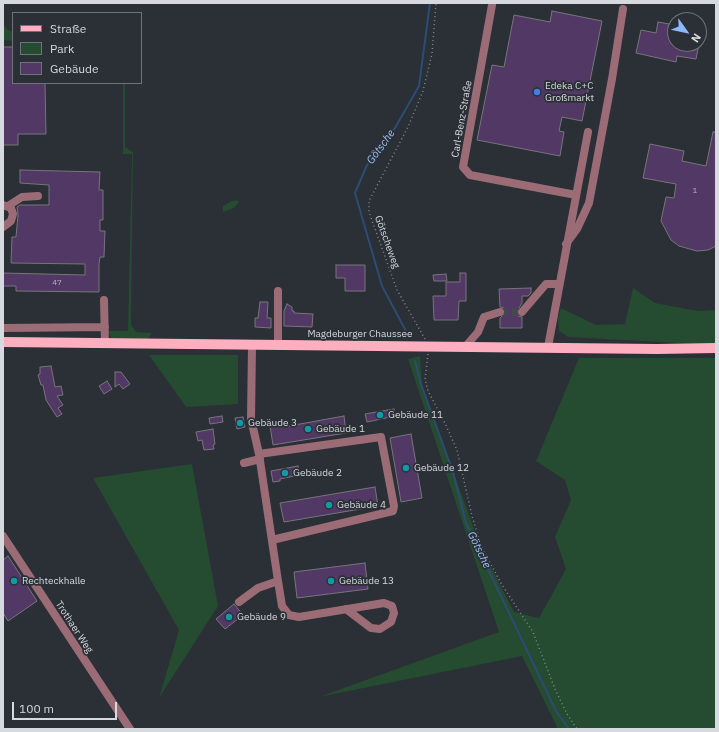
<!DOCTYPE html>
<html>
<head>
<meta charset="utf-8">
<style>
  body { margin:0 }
  #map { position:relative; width:719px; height:732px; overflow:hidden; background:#2b2f36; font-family:"IBM Plex Sans",sans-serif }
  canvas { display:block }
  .frame { position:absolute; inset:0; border:4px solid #d6d9dd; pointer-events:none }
  .legend { position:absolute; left:12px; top:12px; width:130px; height:72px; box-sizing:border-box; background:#2b2f36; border:1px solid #6f7379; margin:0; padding:5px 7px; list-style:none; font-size:12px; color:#d6d9dd }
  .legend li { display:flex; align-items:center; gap:8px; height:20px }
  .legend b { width:20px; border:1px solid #6f7379 }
  .north { position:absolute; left:667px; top:12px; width:40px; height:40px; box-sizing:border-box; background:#2b2f36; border:1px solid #6f7379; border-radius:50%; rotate:123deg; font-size:11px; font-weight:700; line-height:16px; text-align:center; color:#d6d9dd }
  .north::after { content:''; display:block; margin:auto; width:14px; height:18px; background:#8db9fc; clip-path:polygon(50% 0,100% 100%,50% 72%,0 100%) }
  .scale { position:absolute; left:12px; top:702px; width:105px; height:18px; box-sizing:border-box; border:2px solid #d6d9dd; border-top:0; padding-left:5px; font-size:12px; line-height:14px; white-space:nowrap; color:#d6d9dd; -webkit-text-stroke:3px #2b2f36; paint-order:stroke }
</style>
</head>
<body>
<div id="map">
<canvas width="719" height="732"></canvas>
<div class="frame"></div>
<ul class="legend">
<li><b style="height:5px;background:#fdafbf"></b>Straße</li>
<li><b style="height:11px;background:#254b30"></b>Park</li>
<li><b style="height:11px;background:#523965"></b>Gebäude</li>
</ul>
<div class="north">N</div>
<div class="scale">100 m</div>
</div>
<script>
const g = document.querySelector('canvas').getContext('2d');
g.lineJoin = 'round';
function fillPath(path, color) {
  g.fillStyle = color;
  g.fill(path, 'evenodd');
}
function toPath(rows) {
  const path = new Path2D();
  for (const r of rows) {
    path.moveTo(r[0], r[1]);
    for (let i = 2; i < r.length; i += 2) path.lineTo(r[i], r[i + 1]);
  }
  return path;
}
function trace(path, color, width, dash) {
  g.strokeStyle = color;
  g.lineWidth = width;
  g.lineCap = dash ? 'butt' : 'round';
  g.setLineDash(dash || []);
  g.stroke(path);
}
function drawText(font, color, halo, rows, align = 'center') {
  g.font = font + ' "IBM Plex Sans",sans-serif';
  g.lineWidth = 3.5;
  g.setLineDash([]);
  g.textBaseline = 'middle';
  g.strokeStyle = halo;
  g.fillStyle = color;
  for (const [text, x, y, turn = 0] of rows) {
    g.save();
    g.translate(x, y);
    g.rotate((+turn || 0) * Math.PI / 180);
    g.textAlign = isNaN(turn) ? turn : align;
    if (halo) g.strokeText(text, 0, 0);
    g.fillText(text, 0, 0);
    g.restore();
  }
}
const green = toPath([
  [3,24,7,29,13,32,13,41,3,40],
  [123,83,125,83,125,147,133,152,131,319,131,325,136,332,152,333,148,339,112,339,107,331,128,331,132,154,123,154],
  [238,200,239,202,234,208,223,212,223,206,232,201],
  [633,288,655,303,698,311,716,310,716,345,568,337,559,331,558,318,561,308,596,325,625,324],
  [149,355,238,355,238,404,186,407],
  [420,356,422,385,480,546,514,612,539,618,566,569,555,537,571,500,565,480,536,461,579,358,716,358,716,729,558,729,522,656,319,697,499,632,408,359],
  [192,464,218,606,159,698,179,630,93,478]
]);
const stream = toPath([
  [407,333,382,286,355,193,367,165,382,143,395,128,419,86,430,3],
  [415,361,421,384,453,472,466,523,556,711,569,729]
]);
const building = toPath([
  [552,11,602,21,582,121,562,117,559,131,564,132,560,156,477,140,492,65,504,67,514,15,550,22,552,11],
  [658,22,675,25,675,44,699,44,696,59,677,56,676,62,636,53,641,30,656,33,658,22],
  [3,47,13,47,13,83,45,83,46,134,18,134,18,145,3,145,3,47],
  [713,132,716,132,716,246,708,250,697,251,679,246,671,240,661,221,666,197,674,198,676,184,643,178,650,144,684,151,682,161,706,166,713,132],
  [20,170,100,172,99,190,103,190,103,220,100,220,100,231,105,231,104,257,100,257,99,264,99,292,16,291,16,286,3,286,3,273,85,275,85,264,11,263,12,237,16,237,18,215,17,207,20,205,49,205,49,185,20,183,20,170],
  [336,265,365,265,365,291,345,291,345,278,336,278,336,265],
  [460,273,466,273,466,301,459,301,458,320,434,320,433,296,446,296,446,282,460,282,460,273],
  [446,274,447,281,434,281,433,275,446,274],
  [531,288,531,293,528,296,522,296,522,303,517,311,518,316,522,317,522,328,500,328,500,318,505,313,504,308,500,307,499,289,531,288],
  [260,302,268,302,267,318,271,318,271,328,255,327,255,318,258,318,260,302],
  [287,304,292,307,292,311,294,311,294,313,313,314,312,327,284,326,284,311,287,304],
  [51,366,55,387,61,386,63,395,57,396,63,405,58,408,62,414,57,417,46,400,43,385,41,385,38,375,40,374,40,367,51,366],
  [115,372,121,372,130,384,123,389,119,384,115,387,115,372],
  [107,381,112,389,104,394,99,386,107,381],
  [394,409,395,416,367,422,365,414,394,409],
  [222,416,223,422,210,424,209,418,222,416],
  [344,416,346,433,273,445,270,426,288,423,289,426,344,416],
  [243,417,245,427,237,429,235,418,243,417],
  [213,429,215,444,213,445,214,449,204,450,202,440,198,441,196,432,213,429],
  [411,434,422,498,401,502,390,438,411,434],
  [298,466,299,475,280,479,280,481,273,482,271,471,298,466],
  [375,487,378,506,284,522,280,503,375,487],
  [8,556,37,601,8,621,3,613,3,560,8,556],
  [365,563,368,589,297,598,294,572,365,563],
  [234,604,243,615,225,629,216,619,234,604]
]);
const minorTunnel = toPath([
  [500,312,522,312]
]);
const path = toPath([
  [425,339,397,290,369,212,369,201,408,127,423,91,432,54,436,3],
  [428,354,425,379,428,391,444,421,457,450,472,516,481,546,502,585,533,632,555,689,567,714,577,729]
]);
const minor = toPath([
  [492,5,463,167,470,175,576,195],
  [3,205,11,208,13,214,11,221,3,227],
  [8,206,22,197,38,196],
  [566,244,577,229,589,203,612,79,623,9],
  [104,300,105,344],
  [522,312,546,284,559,284],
  [3,328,105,327],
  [278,346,278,291],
  [465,347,478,332,484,317,500,312],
  [548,347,588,132],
  [259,454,381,437,394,506,393,511,272,540],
  [244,463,260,459],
  [3,536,130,729],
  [278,581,282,606,289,615,299,617,384,603,392,606,394,613,391,622,380,629,371,628,346,609],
  [239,602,258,588,278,581,259,454,251,419,252,346]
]);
const major = toPath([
  [3,342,657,349,716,348]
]);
const markers = [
  [537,92,4,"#3f7fe0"],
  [380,415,4,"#0f9aa8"],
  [240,423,4,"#0f9aa8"],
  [308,429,4,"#0f9aa8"],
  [406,468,4,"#0f9aa8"],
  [285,473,4,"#0f9aa8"],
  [329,505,4,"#0f9aa8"],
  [14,581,4,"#0f9aa8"],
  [331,581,4,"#0f9aa8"],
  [229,617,4,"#0f9aa8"]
];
const numberNames = [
  ["1",695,191],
  ["47",57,283]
];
const poiNames = [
  ["Edeka C+C",545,86],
  ["Großmarkt",545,98],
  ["Gebäude 11",388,415],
  ["Gebäude 3",248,423],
  ["Gebäude 1",316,429],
  ["Gebäude 12",414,468],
  ["Gebäude 2",293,473],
  ["Gebäude 4",337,505],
  ["Rechteckhalle",22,581],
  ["Gebäude 13",339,581],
  ["Gebäude 9",237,617]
];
const streetNames = [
  ["Carl-Benz-Straße",462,119,-80],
  ["Götscheweg",387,242,70],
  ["Magdeburger Chaussee",360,334],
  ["Trothaer Weg",74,627,57]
];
const waterNames = [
  ["Götsche",381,147,-54],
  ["Götsche",479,550,64]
];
fillPath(green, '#254b30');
trace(stream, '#2d4c74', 2);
fillPath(building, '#523965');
trace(building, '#78747c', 1);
trace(minorTunnel, '#45484f', 8, [8, 4]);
trace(path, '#83868c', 1.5, [1, 3]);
trace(minor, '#9c6c76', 8);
trace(major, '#fdafbf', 10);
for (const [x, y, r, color] of markers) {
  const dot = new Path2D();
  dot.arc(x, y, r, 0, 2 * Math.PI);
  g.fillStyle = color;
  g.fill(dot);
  trace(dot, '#2b2f36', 1.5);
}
drawText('8px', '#b5b1bf', null, numberNames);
drawText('10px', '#d6d9dd', '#2b2f36', poiNames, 'left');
drawText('10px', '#d6d9dd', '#2b2f36', streetNames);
drawText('italic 11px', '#9bc2f7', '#2b2f36', waterNames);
</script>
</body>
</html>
